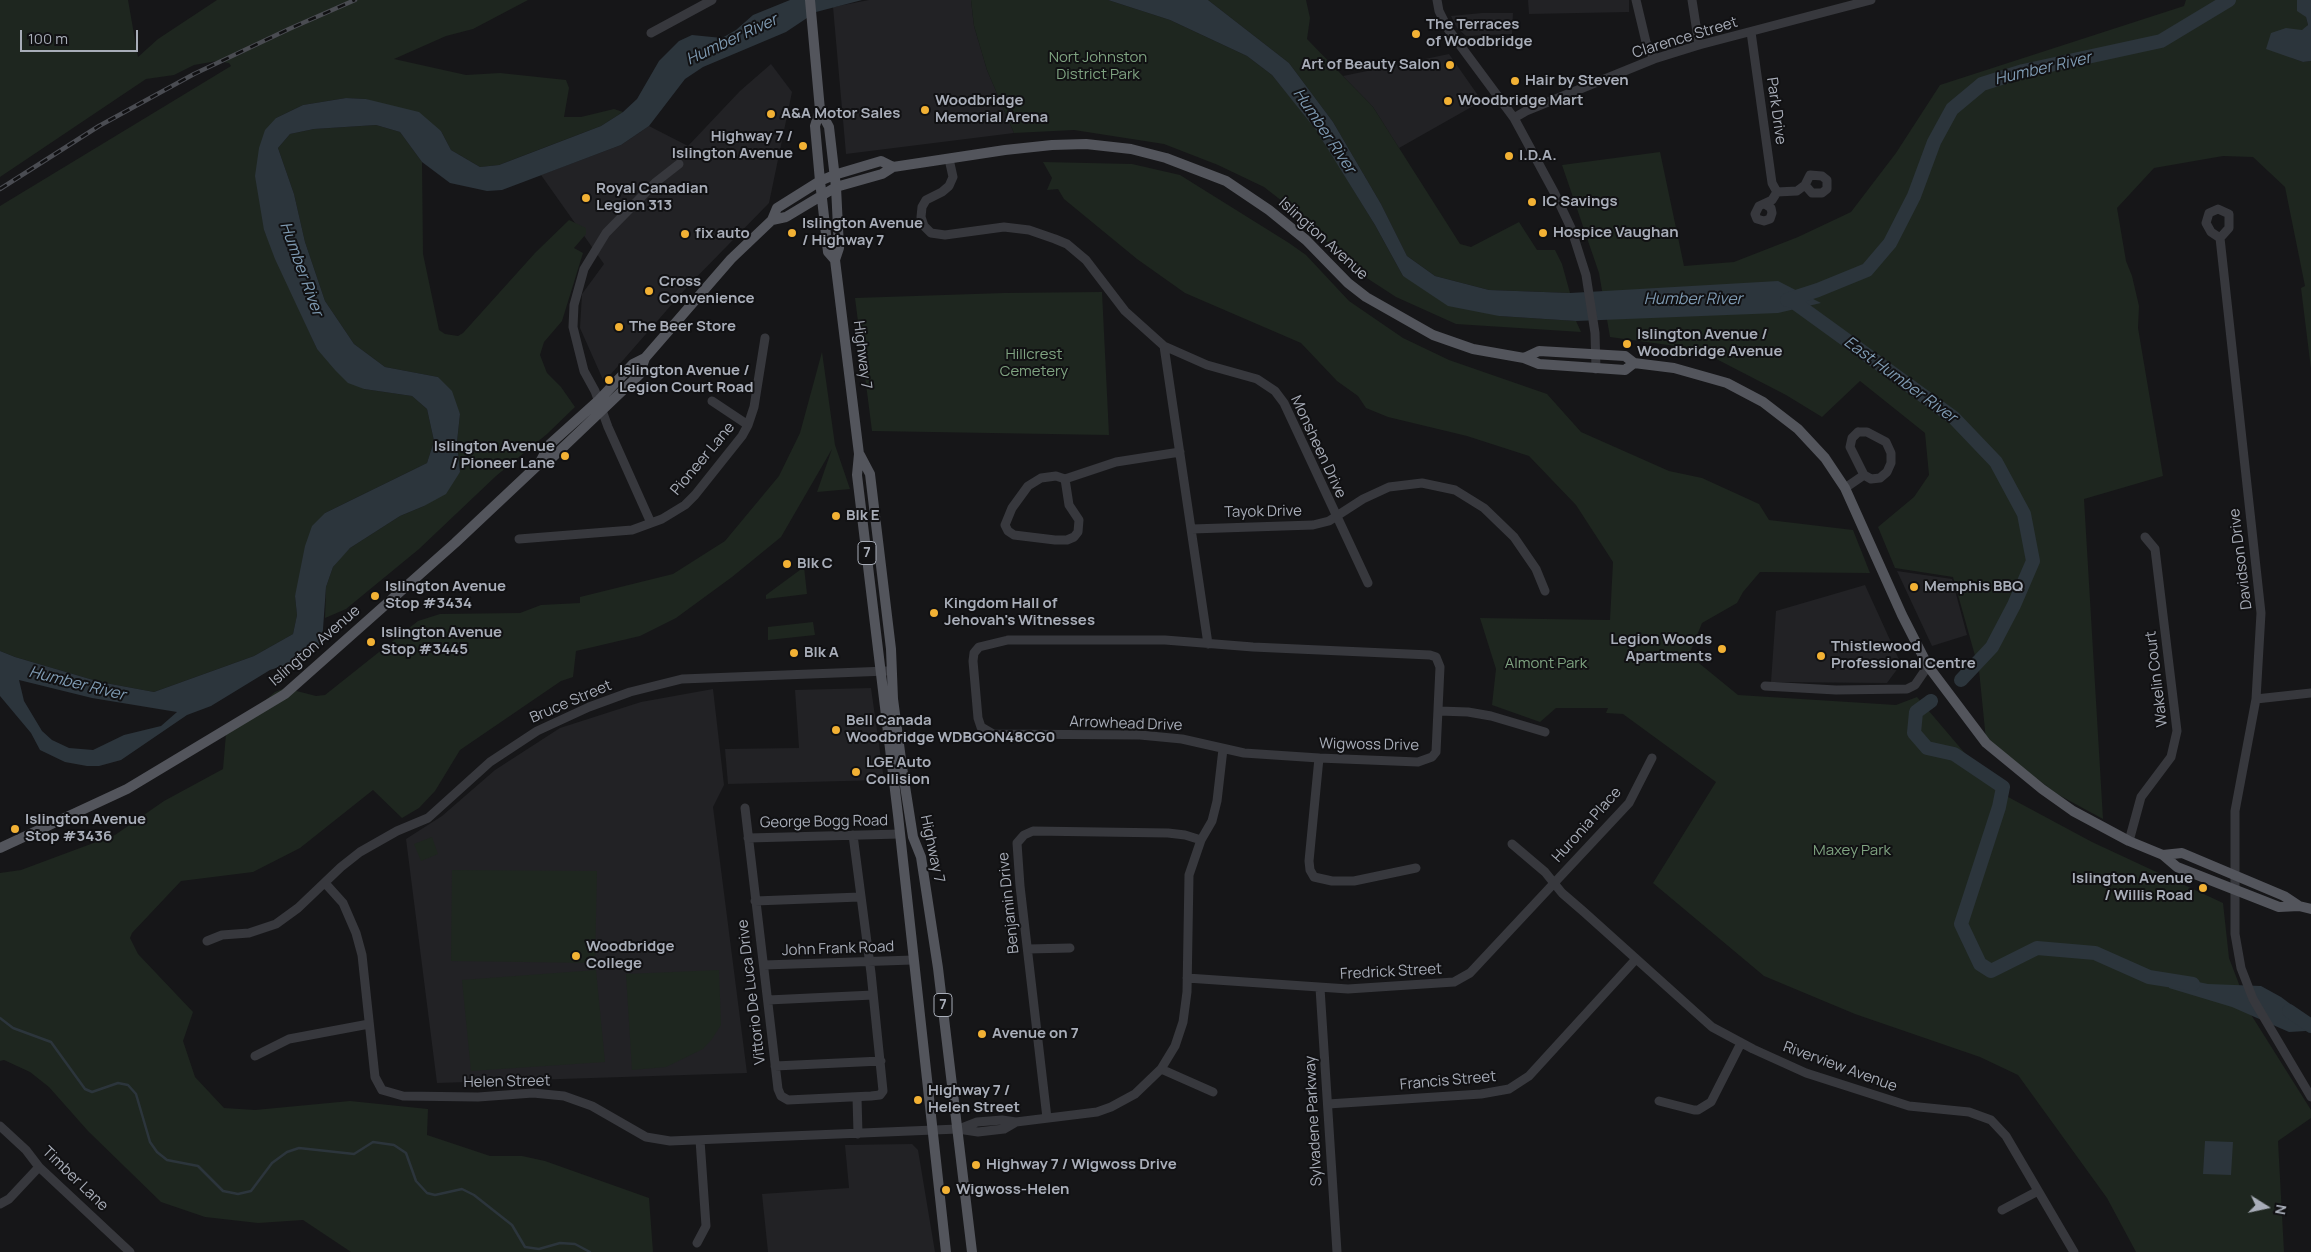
<!DOCTYPE html>
<html>
<head>
<meta charset="utf-8">
<style>
  body { margin:0 }
  #map { position:relative; width:2311px; height:1252px; overflow:hidden; background:#161618; font-family:Manrope,sans-serif }
  canvas { display:block }
  .north { position:absolute; left:2241px; top:1182px; width:50px; height:50px; -webkit-text-stroke:4px #111113; paint-order:stroke; rotate:100deg; font-size:14px; font-weight:700; line-height:20px; text-align:center; color:#a8adb8 }
  .north::after { content:''; display:block; margin:auto; width:18px; height:22px; background:#a8adb8; clip-path:polygon(50% 0,100% 100%,50% 72%,0 100%) }
  .scale { position:absolute; left:20px; top:30px; width:118px; height:22px; box-sizing:border-box; border:2px solid #a8adb8; border-top:0; padding-left:6px; font-size:15px; line-height:18px; white-space:nowrap; color:#a8adb8; -webkit-text-stroke:4px #111113; paint-order:stroke }
</style>
</head>
<body>
<div id="map">
<canvas width="2311" height="1252"></canvas>
<div class="north">N</div>
<div class="scale">100 m</div>
</div>
<script>
const g = document.querySelector('canvas').getContext('2d');
g.lineJoin = 'round';
function fillPath(path, color) {
  g.fillStyle = color;
  g.fill(path, 'evenodd');
}
function toPath(rows) {
  const path = new Path2D();
  for (const r of rows) {
    path.moveTo(r[0], r[1]);
    for (let i = 2; i < r.length; i += 2) path.lineTo(r[i], r[i + 1]);
  }
  return path;
}
function trace(path, color, width, dash) {
  g.strokeStyle = color;
  g.lineWidth = width;
  g.lineCap = dash ? 'butt' : 'round';
  g.setLineDash(dash || []);
  g.stroke(path);
}
function drawText(font, color, halo, rows, align = 'center') {
  g.font = font + ' Manrope,sans-serif';
  g.lineWidth = 4;
  g.setLineDash([]);
  g.textBaseline = 'middle';
  g.strokeStyle = halo;
  g.fillStyle = color;
  for (const [text, x, y, turn = 0] of rows) {
    g.save();
    g.translate(x, y);
    g.rotate((+turn || 0) * Math.PI / 180);
    g.textAlign = isNaN(turn) ? turn : align;
    if (halo) g.strokeText(text, 0, 0);
    g.fillText(text, 0, 0);
    g.restore();
  }
}
const built = toPath([
  [869,0,971,0,974,26,987,70,1014,133,846,154,833,7],
  [1528,0,1629,0,1629,12,1529,14],
  [1482,13,1513,13,1512,34,1466,36,1457,28,1451,16],
  [1449,54,1482,101,1399,148,1373,107,1343,76],
  [771,64,792,92,769,203,687,287,604,382,580,328,582,294,604,264,541,175,621,145,649,126,688,146,740,91],
  [1897,571,1952,579,1967,635,1932,646],
  [1865,585,1901,664,1887,683,1771,682,1776,611],
  [871,688,884,780,728,784,725,749,799,748,795,690],
  [713,689,724,785,713,807,747,1073,437,1083,406,839,442,816,495,770,560,728,641,702],
  [912,1144,918,1150,935,1252,768,1252,762,1194,849,1188,845,1145]
]);
const green = toPath([
  [0,0,128,0,138,57,158,39,217,0,528,0,473,29,446,36,394,59,466,75,500,73,566,80,569,88,564,117,581,117,614,109,623,112,601,126,530,153,499,165,480,167,451,150,441,131,366,99,346,98,303,105,276,118,264,230,317,349,364,389,412,396,427,409,434,441,427,463,325,513,295,596,297,615,293,634,254,656,154,692,100,682,15,657,0,651,0,206,231,66,229,63,217,61,194,65,174,75,146,79,0,177],
  [971,0,1108,0,1170,20,1247,56,1272,75,1316,129,1375,225,1403,276,1500,316,1576,321,1581,332,1456,324,1396,297,1356,271,1300,215,1264,187,1218,165,1164,144,1074,130,1014,133,987,70,974,26],
  [1208,0,1306,0,1310,18,1307,39,1373,107,1460,244,1471,247,1519,222,1537,250,1555,250,1562,264,1570,293,1489,290,1435,276,1407,256,1381,204,1333,122,1289,63],
  [2186,0,2298,0,2306,17,2308,25,2286,53,2292,58,2303,62,2311,61,2311,369,2301,288,2305,286,2285,187,2253,157,2223,156,2154,168,2117,208,2126,261,2132,276,2139,306,2138,328,2163,476,2084,499,2103,819,2057,794,1986,740,1979,670,1953,577,1895,568,1878,527,1914,497,1929,475,1925,433,1860,381,1822,417,1786,395,1697,349,1610,337,1599,273,1562,165,1660,152,1684,266,1734,262,1798,237,1851,212,1896,153,1940,85,2184,6],
  [376,125,400,132,422,162,423,254,439,330,445,334,458,336,463,333,535,253,569,220,586,228,586,234,574,248,583,253,562,321,544,342,540,355,547,373,561,387,575,407,547,434,496,476,419,549,346,609,325,618,326,587,333,567,341,557,350,548,400,516,424,506,460,472,457,442,460,414,438,377,385,367,354,344,325,301,305,242,294,194,278,148,290,134,314,129],
  [1043,162,1132,164,1180,175,1289,243,1306,255,1349,301,1403,338,1449,360,1547,394,1581,432,1669,471,1702,478,1759,504,1769,520,1853,530,1870,573,1760,572,1743,592,1737,603,1702,623,1689,655,1738,695,1896,705,1917,697,1997,791,2092,842,2223,903,2229,958,2250,1013,2311,1110,2311,1118,2278,1141,2284,1252,2136,1252,2107,1198,2018,1075,1980,1057,1855,1014,1764,976,1653,883,1716,782,1623,714,1606,713,1608,708,1556,708,1540,722,1492,705,1496,669,1480,618,1610,620,1613,562,1576,505,1529,456,1467,436,1388,417,1366,408,1358,396,1337,381,1301,343,1185,293,1137,259,1064,199,1058,189,1047,190,1052,178],
  [1102,292,1109,435,872,431,855,298,1004,293],
  [822,352,835,445,850,489,817,492,832,449,781,537,732,577,676,618,640,636,576,651,573,677,561,681,460,750,435,791,419,808,402,818,373,790,300,848,253,872,181,881,132,933,130,938,138,954,193,1012,183,1041,195,1077,224,1108,255,1110,350,1101,428,1109,427,1135,490,1156,522,1156,545,1161,649,1198,653,1252,351,1252,303,1220,258,1223,205,1217,161,1202,88,1131,49,1087,30,1072,4,1060,0,1061,0,873,21,870,115,835,164,801,223,769,226,734,275,692,285,688,316,696,325,695,418,621,440,614,520,613,541,605,580,603,580,597,673,574,725,541,779,476,800,433],
  [804,567,807,594,766,599,766,595],
  [813,622,815,635,768,640,768,627],
  [432,837,438,854,421,861,414,844],
  [452,870,597,871,595,963,451,961],
  [596,970,605,1062,471,1071,462,980],
  [719,970,721,1025,712,1039,703,1049,666,1067,632,1070,626,974]
]);
const water = toPath([
  [790,0,862,0,816,12,786,32,703,67,685,79,649,126,621,145,502,190,487,191,450,183,422,162,400,132,376,125,314,129,290,134,278,148,294,194,305,242,325,301,354,344,385,367,438,377,452,391,460,414,457,442,460,472,446,494,424,506,400,516,350,548,333,567,326,587,322,643,289,664,270,670,211,706,187,715,121,760,99,766,87,766,65,762,40,750,31,733,0,696,0,651,15,657,100,682,154,692,254,656,293,634,297,615,295,596,305,546,312,526,325,513,427,463,434,441,427,409,412,396,364,389,348,383,335,370,317,349,275,259,264,230,255,176,259,148,265,130,276,118,303,105,346,98,366,99,419,112,441,131,451,150,480,167,499,165,601,126,623,112,637,99,659,61,679,41,692,35,722,38,736,30,753,15],
  [19,680,92,698,177,712,161,726,124,735,93,750,69,748,52,740,42,731,24,701],
  [1108,0,1208,0,1289,63,1333,122,1381,204,1407,256,1435,276,1489,290,1570,293,1778,281,1821,303,1778,313,1576,321,1499,316,1448,306,1403,276,1375,225,1316,130,1272,75,1247,56,1170,20],
  [2297,0,2311,0,2311,61,2303,62,2266,49,2271,33,2286,28,2302,30,2308,25,2306,17,2297,11],
  [2179,978,2208,984,2261,986,2281,997,2297,1009,2305,1019,2306,1031,2289,1032,2232,1007,2169,988,2169,986],
  [2205,1141,2233,1142,2231,1175,2203,1174]
]);
const stream = toPath([
  [0,1018,13,1028,51,1042,85,1089,92,1092,118,1083,128,1085,136,1094,150,1142,157,1152,167,1160,198,1166,223,1191,238,1194,251,1191,272,1163,287,1152,299,1148,354,1154,373,1142,394,1145,406,1153,416,1181,427,1193,435,1195,462,1189,474,1195,512,1225,525,1247,539,1249,560,1243,575,1244,590,1252]
]);
const river = toPath([
  [1787,300,1818,290,1867,270,1890,243,1914,196,1934,142,1952,109,1982,84,2023,71,2161,41,2229,0],
  [1791,300,1954,418,1996,462,2024,514,2033,561,2014,605,1992,647,1961,680],
  [1931,701,1916,712,1914,733,1927,748,1954,754,2003,787,1999,807,1961,924,1980,964,1991,971,2037,948,2095,953,2149,977,2193,984],
  [2289,1011,2311,1026]
]);
const minor = toPath([
  [1437,0,1439,11,1448,29,1514,118,1554,192,1571,228,1586,275,1595,333,1596,369],
  [1636,0,1646,42,1654,59],
  [1692,0,1699,45],
  [1751,32,1772,183,1777,192,1797,191,1805,185,1812,193,1822,193,1827,189,1827,180,1822,176,1810,175,1805,185],
  [651,33,712,0],
  [1514,118,1526,111,1654,59,1699,45,1871,0],
  [949,159,953,177,949,186,942,192,926,200,922,207,921,217,924,226,931,233,945,235,1004,227,1029,230,1055,239,1067,244,1086,260,1125,311,1164,346,1207,365,1257,379,1275,391,1284,403,1368,583],
  [1765,204,1771,208,1772,213,1770,219,1764,221,1757,219,1755,214,1759,206,1772,200,1777,192],
  [2220,238,2229,228,2229,214,2218,209,2209,213,2206,223,2211,232,2220,238,2261,613,2256,699,2235,811,2235,934,2241,968,2253,999,2311,1097],
  [1164,346,1208,644],
  [712,401,748,425],
  [1858,432,1867,432,1886,442,1891,453,1891,463,1887,472,1880,478,1871,479,1864,475,1850,447,1852,438,1858,432],
  [1065,479,1069,505,1079,520,1078,532,1074,537,1067,540,1055,540,1014,535,1008,531,1005,525,1012,508,1028,486,1041,478,1056,476,1065,479,1116,462,1180,452],
  [1845,488,1864,475],
  [651,523,608,427,595,391,584,371,573,327,574,305,584,269,606,233,656,182,679,164],
  [1192,529,1313,525,1329,521,1363,499,1389,487,1422,483,1455,490,1484,508,1514,537,1536,569,1545,591],
  [519,539,632,530,662,519,685,505,695,495,742,436,748,425,754,407,765,338],
  [1008,640,1165,640,1253,647,1430,655,1436,657,1440,667,1436,752,1432,757,1418,762,1319,758,1244,753,1182,739,1140,735,993,734,981,727,978,718,973,661,974,653,979,647,1008,640],
  [1765,686,1836,690,1907,689,1915,685,1928,666],
  [2256,699,2311,693],
  [1439,711,1468,712,1491,716,1545,732],
  [1319,758,1309,861,1310,870,1314,877,1332,881,1354,881,1416,868],
  [745,808,778,1089,781,1096,788,1100,871,1096,880,1095,883,1091,871,973,853,835],
  [748,838,900,834],
  [2129,841,2141,797,2171,757,2177,731,2155,549,2145,537],
  [1512,844,1545,872,1562,893,1584,912,1712,1027,1753,1049,1806,1073,1909,1106,1969,1112,1991,1120,2006,1136,2074,1252],
  [325,883,343,903,356,933,362,955,375,1077,382,1090,403,1096,478,1097,533,1093,564,1096,592,1106,646,1137,670,1141,958,1129,978,1132,1004,1129,1016,1122],
  [755,901,860,897],
  [207,941,222,935,249,933,276,924,298,908,341,867,360,852,397,831,428,818,490,762,537,731,589,707,630,692,682,679,887,671],
  [1028,949,1070,948],
  [764,965,913,960],
  [1187,978,1348,989,1454,982,1470,973,1629,803,1652,758],
  [1320,988,1337,1252],
  [768,1000,873,995],
  [255,1056,289,1039,369,1024],
  [775,1066,881,1061],
  [1161,1069,1213,1092],
  [857,1097,858,1134],
  [1659,1101,1694,1110,1698,1110,1711,1102,1741,1043],
  [1328,1104,1481,1094,1509,1089,1529,1076,1636,959],
  [1047,1118,1020,886,1017,843,1024,835,1033,831,1168,833,1185,835,1201,840],
  [0,1126,26,1150,39,1167,130,1252],
  [959,1129,977,1122,1002,1120,1016,1122,1097,1112,1111,1107,1135,1094,1161,1069,1175,1046,1183,1022,1187,992,1189,875,1201,840,1212,821,1217,801,1223,749],
  [0,1204,9,1199,39,1167],
  [2002,1210,2038,1191],
  [697,1243,706,1226,700,1140]
]);
const major = toPath([
  [810,0,820,110,815,126,820,181,828,252,835,260],
  [820,110,829,127,836,187,839,248,835,260,859,454,857,475,898,815,946,1252],
  [772,220,786,217,836,187,882,174,893,167,1005,150,1052,145,1086,144,1131,149,1166,158,1226,181,1269,210,1306,240,1348,283,1366,297,1433,335,1473,349,1524,358,1539,364,1625,370,1634,363],
  [1524,358,1539,351,1625,356,1634,363,1674,368,1727,383,1763,402,1798,429,1825,458,1845,488,1902,615,1928,666,1986,743,2042,789,2073,811,2129,841,2163,855,2177,867,2279,907,2299,906,2311,909],
  [860,455,870,474,891,649,893,699,902,767,913,837,921,857,938,968,972,1252],
  [539,464,553,457,639,375,645,358],
  [0,848,127,789,285,694,455,543,539,464,549,445,599,400,633,364,645,358,731,259,772,220,777,208,820,181,834,175,881,161,893,167],
  [2163,855,2182,853,2284,896,2299,906]
]);
const rail = toPath([
  [0,189,99,126,194,74,289,29,355,0]
]);
const markers = [
  [1416,34,5,"#f2b134"],
  [1450,65,5,"#f2b134"],
  [1515,81,5,"#f2b134"],
  [1448,101,5,"#f2b134"],
  [925,110,5,"#f2b134"],
  [771,114,5,"#f2b134"],
  [803,146,5,"#f2b134"],
  [1509,156,5,"#f2b134"],
  [586,198,5,"#f2b134"],
  [1532,202,5,"#f2b134"],
  [792,233,5,"#f2b134"],
  [1543,233,5,"#f2b134"],
  [685,234,5,"#f2b134"],
  [649,291,5,"#f2b134"],
  [619,327,5,"#f2b134"],
  [1627,344,5,"#f2b134"],
  [609,380,5,"#f2b134"],
  [565,456,5,"#f2b134"],
  [836,516,5,"#f2b134"],
  [787,564,5,"#f2b134"],
  [1914,587,5,"#f2b134"],
  [375,596,5,"#f2b134"],
  [934,613,5,"#f2b134"],
  [371,642,5,"#f2b134"],
  [1722,649,5,"#f2b134"],
  [794,653,5,"#f2b134"],
  [1821,656,5,"#f2b134"],
  [836,730,5,"#f2b134"],
  [856,772,5,"#f2b134"],
  [15,829,5,"#f2b134"],
  [2203,888,5,"#f2b134"],
  [576,956,5,"#f2b134"],
  [982,1034,5,"#f2b134"],
  [918,1100,5,"#f2b134"],
  [976,1165,5,"#f2b134"],
  [946,1190,5,"#f2b134"]
];
const shields = [
  [867,553,18],
  [943,1005,18]
];
const shieldNames = [
  ["7",867,553],
  ["7",943,1005]
];
const poiNames = [
  ["The Terraces",1426,25],
  ["of Woodbridge",1426,42],
  ["Art of Beauty Salon",1440,65,"right"],
  ["Hair by Steven",1525,81],
  ["Woodbridge",935,101],
  ["Memorial Arena",935,118],
  ["Woodbridge Mart",1458,101],
  ["A&A Motor Sales",781,114],
  ["Highway 7 /",793,137,"right"],
  ["Islington Avenue",793,154,"right"],
  ["I.D.A.",1519,156],
  ["Royal Canadian",596,189],
  ["Legion 313",596,206],
  ["IC Savings",1542,202],
  ["Islington Avenue",802,224],
  ["/ Highway 7",802,241],
  ["Hospice Vaughan",1553,233],
  ["fix auto",695,234],
  ["Cross",659,282],
  ["Convenience",659,299],
  ["The Beer Store",629,327],
  ["Islington Avenue /",1637,335],
  ["Woodbridge Avenue",1637,352],
  ["Islington Avenue /",619,371],
  ["Legion Court Road",619,388],
  ["Islington Avenue",555,447,"right"],
  ["/ Pioneer Lane",555,464,"right"],
  ["Blk E",846,516],
  ["Blk C",797,564],
  ["Islington Avenue",385,587],
  ["Stop #3434",385,604],
  ["Memphis BBQ",1924,587],
  ["Kingdom Hall of",944,604],
  ["Jehovah's Witnesses",944,621],
  ["Islington Avenue",381,633],
  ["Stop #3445",381,650],
  ["Legion Woods",1712,640,"right"],
  ["Apartments",1712,657,"right"],
  ["Thistlewood",1831,647],
  ["Professional Centre",1831,664],
  ["Blk A",804,653],
  ["Bell Canada",846,721],
  ["Woodbridge WDBGON48CG0",846,738],
  ["LGE Auto",866,763],
  ["Collision",866,780],
  ["Islington Avenue",25,820],
  ["Stop #3436",25,837],
  ["Islington Avenue",2193,879,"right"],
  ["/ Willis Road",2193,896,"right"],
  ["Woodbridge",586,947],
  ["College",586,964],
  ["Avenue on 7",992,1034],
  ["Highway 7 /",928,1091],
  ["Helen Street",928,1108],
  ["Highway 7 / Wigwoss Drive",986,1165],
  ["Wigwoss-Helen",956,1190]
];
const streetNames = [
  ["Clarence Street",1685,38,-17],
  ["Park Drive",1776,111,82],
  ["Islington Avenue",1323,239,42],
  ["Highway 7",862,355,83],
  ["Monsheen Drive",1318,447,65],
  ["Pioneer Lane",703,459,-50],
  ["Tayok Drive",1263,512,-1],
  ["Davidson Drive",2241,559,-97],
  ["Islington Avenue",315,646,-41],
  ["Wakelin Court",2157,679,-97],
  ["Bruce Street",571,702,-23],
  ["Arrowhead Drive",1126,724,2],
  ["Wigwoss Drive",1369,745,1],
  ["George Bogg Road",824,822,-1],
  ["Huronia Place",1587,825,-48],
  ["Highway 7",932,849,78],
  ["Benjamin Drive",1009,903,-96],
  ["John Frank Road",838,949,-2],
  ["Fredrick Street",1391,972,-3],
  ["Vittorio De Luca Drive",752,992,-97],
  ["Riverview Avenue",1840,1067,20],
  ["Francis Street",1448,1081,-5],
  ["Helen Street",507,1082,-1],
  ["Sylvadene Parkway",1314,1121,-93],
  ["Timber Lane",75,1179,44]
];
const parkNames = [
  ["Nort Johnston",1098,58],
  ["District Park",1098,75],
  ["Hillcrest",1034,355],
  ["Cemetery",1034,372],
  ["Almont Park",1546,664],
  ["Maxey Park",1852,851]
];
const waterNames = [
  ["Humber River",732,40,-25],
  ["Humber River",2043,69,-13],
  ["Humber River",1324,131,56],
  ["Humber River",301,269,70],
  ["Humber River",1693,300],
  ["East Humber River",1900,380,36],
  ["Humber River",77,684,14]
];
fillPath(built, '#222225');
fillPath(green, '#1e261f');
fillPath(water, '#2c353c');
trace(stream, '#2c353c', 2.5);
trace(river, '#2c353c', 14);
trace(minor, '#37383d', 9);
trace(major, '#53555c', 10);
trace(rail, '#4a4c52', 4.5);
trace(rail, '#111113', 2.5, [8]);
for (const [x, y, r, color] of markers) {
  const dot = new Path2D();
  dot.arc(x, y, r, 0, 2 * Math.PI);
  g.fillStyle = color;
  g.fill(dot);
  trace(dot, '#111113', 2);
}
for (const [x, y, w] of shields) {
  const box = new Path2D();
  box.roundRect(x - w / 2, y - 11.5, w, 23, 4);
  g.fillStyle = '#111113';
  g.fill(box);
  trace(box, '#a8adb8', 1);
}
drawText('bold 14px', '#a8adb8', null, shieldNames);
drawText('bold 15px', '#a8adb8', '#111113', poiNames, 'left');
drawText('15px', '#a8adb8', '#111113', streetNames);
drawText('15px', '#7fa381', '#111113', parkNames);
drawText('italic 16px', '#7f9bb3', '#111113', waterNames);
</script>
</body>
</html>
